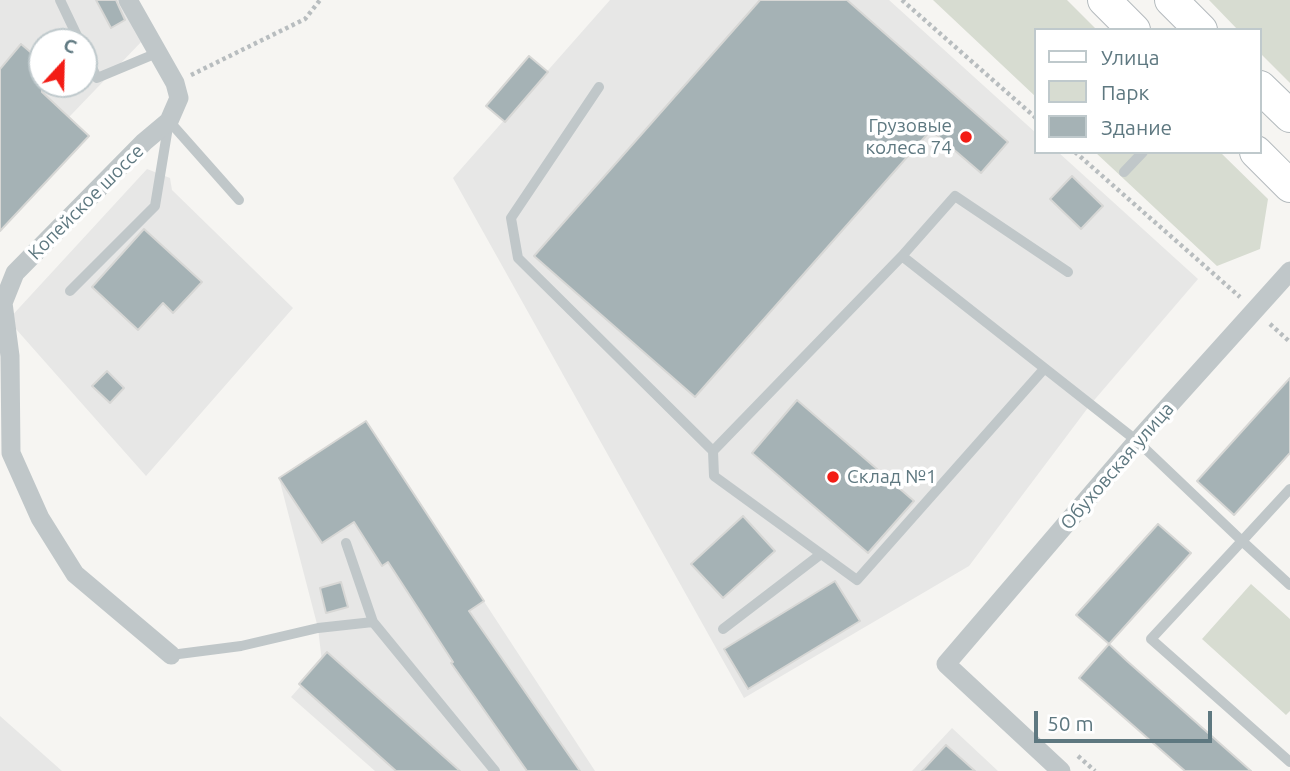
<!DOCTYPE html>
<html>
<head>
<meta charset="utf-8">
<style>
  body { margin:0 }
  #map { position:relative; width:1290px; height:771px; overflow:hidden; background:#f6f5f2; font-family:Ubuntu,sans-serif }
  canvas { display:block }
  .legend { position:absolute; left:1034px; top:28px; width:228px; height:126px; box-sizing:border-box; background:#fff; border:2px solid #bfc9cc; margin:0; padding:9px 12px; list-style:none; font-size:21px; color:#5e7880 }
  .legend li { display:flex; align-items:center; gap:14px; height:35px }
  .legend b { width:35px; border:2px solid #bfc9cc }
  .north { position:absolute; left:28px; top:28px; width:70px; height:70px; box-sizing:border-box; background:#fff; border:2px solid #bfc9cc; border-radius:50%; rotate:22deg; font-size:19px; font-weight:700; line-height:28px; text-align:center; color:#5e7880 }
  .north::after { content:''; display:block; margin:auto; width:24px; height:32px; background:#f31c15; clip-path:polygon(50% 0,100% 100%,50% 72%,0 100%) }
  .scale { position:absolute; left:1034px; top:711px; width:178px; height:32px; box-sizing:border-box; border:4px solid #5e7880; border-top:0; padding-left:9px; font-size:21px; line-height:24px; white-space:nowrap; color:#5e7880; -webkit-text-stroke:5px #fff; paint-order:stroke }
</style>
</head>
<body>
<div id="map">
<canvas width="1290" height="771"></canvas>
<ul class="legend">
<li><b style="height:9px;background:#fff"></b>Улица</li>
<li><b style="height:19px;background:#d7dcd1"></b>Парк</li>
<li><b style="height:19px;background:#a5b2b5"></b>Здание</li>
</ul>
<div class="north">С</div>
<div class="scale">50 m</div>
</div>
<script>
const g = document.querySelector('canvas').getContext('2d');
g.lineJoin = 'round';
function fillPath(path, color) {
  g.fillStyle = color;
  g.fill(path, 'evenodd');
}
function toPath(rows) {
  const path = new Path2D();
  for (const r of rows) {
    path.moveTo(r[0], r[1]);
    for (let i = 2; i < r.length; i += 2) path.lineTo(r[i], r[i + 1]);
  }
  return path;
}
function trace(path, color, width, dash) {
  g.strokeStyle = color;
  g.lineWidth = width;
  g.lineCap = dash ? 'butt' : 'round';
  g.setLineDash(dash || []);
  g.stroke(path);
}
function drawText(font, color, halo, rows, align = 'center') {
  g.font = font + ' Ubuntu,sans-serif';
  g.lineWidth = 7;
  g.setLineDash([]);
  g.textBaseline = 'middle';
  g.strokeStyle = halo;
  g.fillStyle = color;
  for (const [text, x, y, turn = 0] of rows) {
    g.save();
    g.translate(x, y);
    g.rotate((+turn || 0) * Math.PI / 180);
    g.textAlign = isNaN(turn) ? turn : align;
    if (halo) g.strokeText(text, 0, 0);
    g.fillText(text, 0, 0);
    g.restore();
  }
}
const built = toPath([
  [0,0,120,0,143,40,0,189],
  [42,42,84,42,84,84,42,84],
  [610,0,889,0,1036,133,1036,152,1058,152,1198,279,1090,405,969,566,744,698,453,178],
  [147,169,170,178,172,190,293,308,146,476,8,320],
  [366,421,595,771,375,771,291,697,322,662,318,628,279,478],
  [0,716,62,771,0,771],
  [952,728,998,771,912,771]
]);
const green = toPath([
  [933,0,1067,0,1097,30,1036,30,1036,97],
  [1209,0,1290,0,1290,83,1260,53,1260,30,1238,30],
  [1095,152,1220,152,1268,199,1260,249,1217,266],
  [1251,584,1290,619,1290,711,1286,715,1202,639]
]);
const building = toPath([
  [96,0,116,0,125,20,111,28,96,0],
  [760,0,847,0,1008,142,981,173,931,130,695,397,534,256,760,0],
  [21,44,42,62,42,92,89,136,0,231,0,69,21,44],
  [529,56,548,72,505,122,486,106,529,56],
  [1072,176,1103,206,1081,229,1050,199,1072,176],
  [144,229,202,282,173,313,163,303,138,330,92,287,144,229],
  [107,371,124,388,110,403,92,386,107,371],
  [1290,378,1290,453,1234,515,1197,481,1290,378],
  [797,400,914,501,868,553,752,453,797,400],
  [366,421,484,601,469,611,580,771,527,771,451,663,453,662,388,562,382,566,354,522,322,543,279,478,366,421],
  [743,516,775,551,723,598,691,564,743,516],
  [1158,524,1191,553,1109,644,1076,615,1158,524],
  [835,581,860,621,748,689,724,649,835,581],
  [341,582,348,607,326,613,320,588,341,582],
  [1109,644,1127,661,1251,771,1185,771,1079,678,1109,644],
  [327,652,460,771,396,771,299,684,327,652],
  [946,745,975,771,922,771,946,745]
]);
const path = toPath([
  [902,0,1036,118],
  [191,75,305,19,320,0],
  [1075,152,1240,297],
  [1270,324,1290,342],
  [1078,756,1095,771]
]);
const service = toPath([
  [60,0,80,42],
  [84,51,97,78,157,53],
  [599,87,511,218,518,258,713,451,714,476,857,580,1044,369],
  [1124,172,1143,152],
  [902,256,1137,441,1242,541,1290,489],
  [70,291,155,206,169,121,239,200],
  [713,451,902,256,955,196,1068,272],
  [346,543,373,622,495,771],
  [1290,585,1242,541,1151,639,1290,762],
  [723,629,821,554],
  [171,655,241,646,318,628,373,622]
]);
const minor = toPath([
  [128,0,175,83,179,98,169,121,144,142,15,273,3,303,10,356,11,453,40,518,75,574,171,655],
  [1061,771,946,664,1137,441,1290,271]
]);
const primary = toPath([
  [1104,0,1134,30],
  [1171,0,1201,30],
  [1260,87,1290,116],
  [1256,152,1290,186]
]);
const markers = [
  [966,137,7,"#f31c15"],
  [833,477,7,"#f31c15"]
];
const poiNames = [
  ["Грузовые",952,126],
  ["колеса 74",952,148],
  ["Склад №1",847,477,"left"]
];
const streetNames = [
  ["Копейское шоссе",86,202,-45],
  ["Обуховская улица",1117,466,-49]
];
fillPath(built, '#e7e7e6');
fillPath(green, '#d7dcd1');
fillPath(building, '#a5b2b5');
trace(building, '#d7d7d5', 2);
trace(primary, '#b3babd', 34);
trace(path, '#b8bdbf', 4.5, [3.5, 3.5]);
trace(service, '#c0c7c9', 10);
trace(minor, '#c0c7c9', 19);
trace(primary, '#fff', 32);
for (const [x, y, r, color] of markers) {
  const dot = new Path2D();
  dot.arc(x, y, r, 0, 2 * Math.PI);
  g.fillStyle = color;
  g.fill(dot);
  trace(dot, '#fff', 2.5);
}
drawText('19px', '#5e7880', '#fff', poiNames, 'right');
drawText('19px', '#5e7880', '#fff', streetNames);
</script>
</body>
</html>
